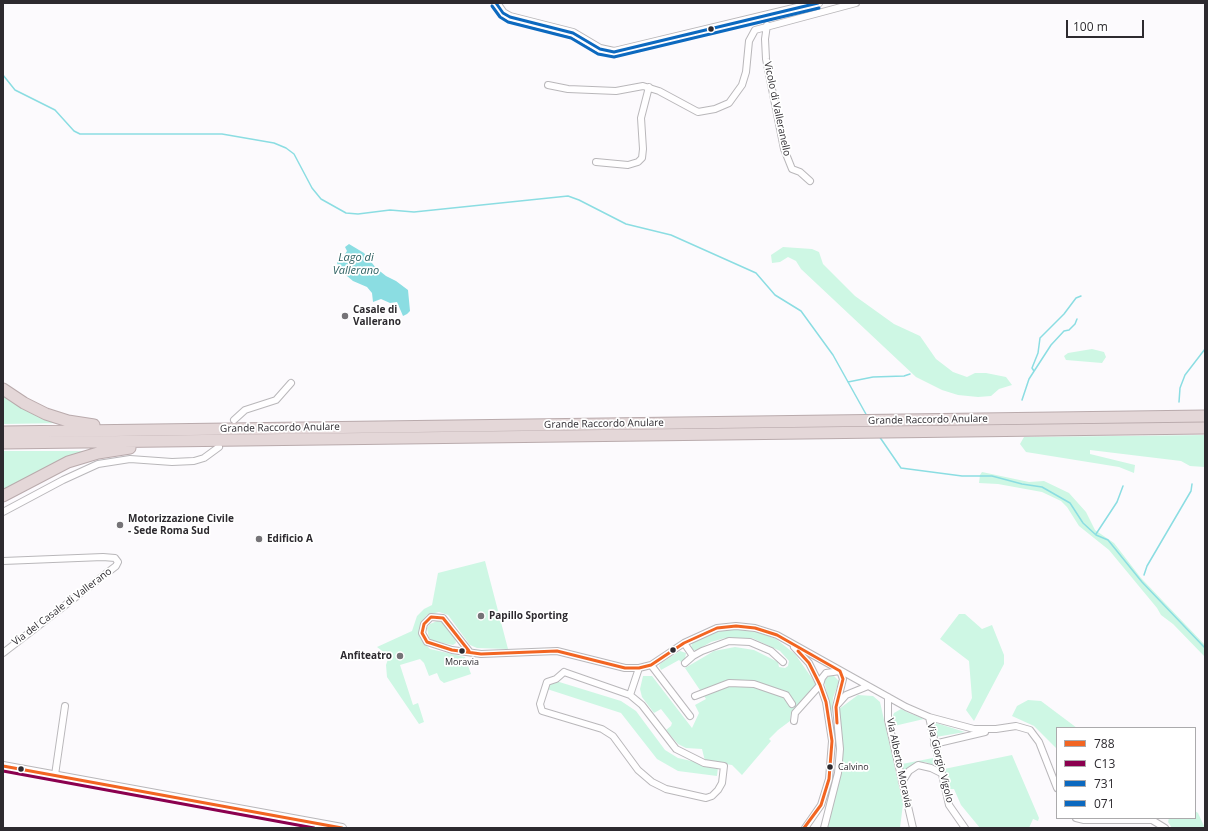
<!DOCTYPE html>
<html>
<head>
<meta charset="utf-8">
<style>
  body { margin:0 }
  #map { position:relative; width:1208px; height:831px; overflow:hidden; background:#fcfafd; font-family:"Open Sans",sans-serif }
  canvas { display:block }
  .frame { position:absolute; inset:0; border:4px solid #2d2a2f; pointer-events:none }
  .legend { position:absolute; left:1056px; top:727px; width:140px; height:92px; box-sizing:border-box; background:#fff; border:1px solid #abaaac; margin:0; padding:5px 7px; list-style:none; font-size:12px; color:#2d2a2f }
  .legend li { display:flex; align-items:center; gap:8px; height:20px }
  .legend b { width:20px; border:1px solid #abaaac }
  .scale { position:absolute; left:1066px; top:20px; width:78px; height:18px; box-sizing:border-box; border:2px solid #2d2a2f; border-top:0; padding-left:5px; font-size:12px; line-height:14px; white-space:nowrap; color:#2d2a2f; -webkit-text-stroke:3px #fff; paint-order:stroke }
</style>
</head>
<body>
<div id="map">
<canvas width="1208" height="831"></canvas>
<div class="frame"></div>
<ul class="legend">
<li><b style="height:5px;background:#f26522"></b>788</li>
<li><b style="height:5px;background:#8b004f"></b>C13</li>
<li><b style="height:5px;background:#0c69bf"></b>731</li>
<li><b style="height:5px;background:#0c69bf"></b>071</li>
</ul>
<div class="scale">100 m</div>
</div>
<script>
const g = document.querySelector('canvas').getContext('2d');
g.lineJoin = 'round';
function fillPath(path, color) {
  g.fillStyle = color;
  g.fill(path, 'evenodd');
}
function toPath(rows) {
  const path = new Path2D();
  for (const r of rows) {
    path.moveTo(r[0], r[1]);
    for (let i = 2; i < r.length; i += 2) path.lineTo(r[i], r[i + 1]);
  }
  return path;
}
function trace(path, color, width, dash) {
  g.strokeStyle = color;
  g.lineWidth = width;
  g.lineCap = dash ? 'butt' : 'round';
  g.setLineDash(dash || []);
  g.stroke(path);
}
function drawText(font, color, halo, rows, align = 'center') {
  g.font = font + ' "Open Sans",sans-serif';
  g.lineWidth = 3.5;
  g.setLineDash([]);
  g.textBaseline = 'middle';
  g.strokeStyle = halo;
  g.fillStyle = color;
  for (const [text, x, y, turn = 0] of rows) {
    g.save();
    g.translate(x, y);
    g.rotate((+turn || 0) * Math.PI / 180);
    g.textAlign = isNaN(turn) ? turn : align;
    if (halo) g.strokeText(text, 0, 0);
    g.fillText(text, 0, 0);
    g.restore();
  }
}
const green = toPath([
  [783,247,812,249,819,252,823,264,855,296,894,324,920,336,936,359,953,372,967,377,975,373,986,373,1006,377,1012,385,999,389,991,396,978,397,958,395,942,390,916,377,801,269,796,261,788,257,780,262,772,263,771,255],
  [1092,349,1104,352,1106,357,1102,363,1066,360,1064,356,1068,353],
  [3,393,64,423,3,424],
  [1205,435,1205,467,1190,466,1181,461,1090,450,1090,454,1135,465,1134,473,1119,467,1026,452,1020,444,1024,437],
  [3,451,86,451,73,456,3,494],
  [982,472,1029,482,1044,481,1069,493,1086,512,1095,530,1114,543,1141,578,1205,645,1205,657,1173,624,1161,615,1157,608,1109,550,1079,526,1067,507,1061,501,1042,492,998,484,979,483,980,475],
  [485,561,508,649,477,648,470,645,448,615,439,612,427,615,421,622,420,629,424,643,430,649,465,657,471,674,444,683,440,680,437,673,429,676,424,663,420,659,400,665,413,705,418,703,424,722,419,724,387,677,386,665,389,656,377,647,412,631,417,616,424,609,432,605,438,573],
  [959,614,965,614,982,629,992,625,1004,655,1004,664,974,721,966,710,972,698,969,661,940,639],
  [437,621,444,623,455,638,456,643,453,645,433,641,429,638,427,628,430,624],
  [732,629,759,632,776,639,795,654,816,684,791,712,790,721,778,730,769,739,771,741,742,775,732,765,705,761,702,749,686,748,678,744,666,730,671,726,672,723,661,709,654,713,642,697,640,689,643,676,652,676,692,728,699,713,695,705,706,699,685,668,714,651,735,647,754,650,778,662,779,667,785,668,788,666,789,661,780,651,752,638,725,638,711,642,697,650,693,650,691,648,692,643,711,633],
  [680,651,686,653,685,659,681,662,679,660,661,670,659,666,661,663],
  [833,675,839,681,833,698,832,714,824,681,829,676],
  [556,681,621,701,636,711,665,750,678,758,718,767,717,776,678,771,657,759,621,713,547,689,549,683],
  [858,695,873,696,880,702,903,804,900,828,824,828,838,773,839,709],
  [1028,700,1041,701,1077,728,1057,728,1057,749,1034,726,1012,716,1017,706],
  [901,709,909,713,924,719,894,726,892,718,894,713],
  [933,722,965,732,936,737],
  [1012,755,1039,818,1038,821,1033,819,1029,828,980,828,961,805,954,789,950,789,944,769],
  [933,758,934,765,925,762,917,763,911,766,904,773,902,764],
  [1195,811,1198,813,1204,826,1205,811,1205,828,1172,828,1168,822,1169,818,1195,818]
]);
const water = toPath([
  [349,244,364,253,376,268,386,276,396,281,408,290,410,311,407,314,403,316,397,302,390,303,381,299,373,302,372,293,367,287,353,281,341,271,337,263,339,257,343,257,347,251,345,247]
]);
const stream = toPath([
  [3,75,15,90,55,110,74,131,80,134,222,134,274,143,286,148,294,154,312,188,321,199,346,213,358,214,390,210,414,212,568,196,579,200,626,224,671,235,756,273,775,295,801,311,833,355,867,416],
  [1034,371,1032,368,1038,353,1040,338,1064,314,1076,298,1081,296],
  [848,382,873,377,904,376,910,374],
  [1022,400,1029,379,1051,345,1064,331,1069,330,1075,324,1077,319],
  [1179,402,1180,388,1185,375,1205,349],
  [879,436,901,468,962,476,992,476,1022,484,1042,487,1070,503,1083,523,1096,535,1108,540,1142,582,1205,648],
  [1096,534,1117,502,1123,486],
  [1144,575,1147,566,1191,491,1192,484]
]);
const minor = toPath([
  [767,25,765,39,766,59,784,149,792,169,800,172,810,181],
  [548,85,568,89,616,91,643,86,659,91,698,112,715,109,729,103,742,85,746,72,749,41,755,30,856,3],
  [596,162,628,165,638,162,642,158,643,149,641,118,649,87],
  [234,420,245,410,276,400,291,383],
  [3,512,63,480,98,464,130,459,172,462,194,461,204,458,219,447],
  [3,561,103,557,115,558,118,562,116,566,3,653],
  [684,643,693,656],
  [794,647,809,663,820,685,826,702,832,741,829,779,821,805,805,828],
  [469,651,443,618,431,617,424,624,422,633,427,642,452,650,481,654,557,651,625,668,639,668,651,665,684,643,717,628,736,626,755,628,777,635,906,707,929,717,974,729,996,729,1016,726,1030,730,1039,742,1057,788],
  [685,663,693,656,702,651,729,641,750,642,771,651,783,662],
  [651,665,690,716],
  [564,672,630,695,642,705,676,749,704,763,724,766,722,783,718,790,712,796,706,798,666,789,652,782,638,770,613,736,602,729,542,711,540,704,547,682,556,679,564,672],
  [630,695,639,668],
  [695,696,729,683,754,684,786,695,792,704],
  [888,697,888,720,913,828],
  [838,704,846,695,868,686],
  [929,717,949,805,965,828],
  [794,721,795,713,820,685,822,678,826,673,840,671],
  [934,744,985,732],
  [55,775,65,706],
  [902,782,909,771,918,765,931,768,941,773],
  [1076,818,1084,820,1152,820,1165,828],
  [824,828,838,773,840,749,836,707,843,679,840,671]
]);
const tertiary = toPath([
  [496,3,503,13,510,17,573,33,600,49,614,52,818,3],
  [3,766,342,828]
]);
const motorway = toPath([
  [3,389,24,403,46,414,68,421,94,425],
  [3,432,1205,416],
  [3,443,1205,428],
  [3,496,68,462,98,453,130,448]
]);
const bus1 = toPath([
  [469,651,443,618,431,617,424,624,422,633,427,642,452,650,481,654,557,651,625,668,639,668,651,665,684,643,717,628,736,626,755,628,777,635,840,671],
  [798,651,809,663,820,685,826,702,832,741,829,779,821,805,804,828],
  [837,723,836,707,843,679,840,671],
  [3,766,342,828]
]);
const bus2 = toPath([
  [3,771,314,828]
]);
const bus3 = toPath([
  [496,3,503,13,510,17,573,33,600,49,614,52,818,3]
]);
const bus4 = toPath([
  [492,6,500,17,508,22,571,38,598,54,614,57,819,8]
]);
const markers = [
  [711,29,3.5,"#2d2a2f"],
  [345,316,4,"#757377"],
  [120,525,4,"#757377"],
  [259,539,4,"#757377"],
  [481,616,4,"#757377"],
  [673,650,3.5,"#2d2a2f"],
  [462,651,3.5,"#2d2a2f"],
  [400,656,4,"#757377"],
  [830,767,3.5,"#2d2a2f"],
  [21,769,3.5,"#2d2a2f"]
];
const busNames = [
  ["Moravia",462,662],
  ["Calvino",838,767,"left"]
];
const streetNames = [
  ["Vicolo di Valleranello",777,109,78],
  ["Grande Raccordo Anulare",928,420,-1],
  ["Grande Raccordo Anulare",604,424,-1],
  ["Grande Raccordo Anulare",280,428,-1],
  ["Via del Casale di Vallerano",62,607,-37],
  ["Via Alberto Moravia",899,763,78],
  ["Via Giorgio Vigolo",940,763,76]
];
const poiNames = [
  ["Casale di",353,310],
  ["Vallerano",353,322],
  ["Motorizzazione Civile",128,519],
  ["- Sede Roma Sud",128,531],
  ["Edificio A",267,539],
  ["Papillo Sporting",489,616],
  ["Anfiteatro",392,656,"right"]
];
const waterNames = [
  ["Lago di",356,258],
  ["Vallerano",356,271]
];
fillPath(green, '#cef7e4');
fillPath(water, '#8bdde2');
trace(stream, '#8bdde2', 1.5);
trace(minor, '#b9b7ba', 8);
trace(tertiary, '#b9b7ba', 10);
trace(motorway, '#b9aaac', 13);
trace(minor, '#fffeff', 6);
trace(tertiary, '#fffeff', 8);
trace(motorway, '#e4d7d8', 11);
trace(bus1, '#f26522', 3);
trace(bus2, '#8b004f', 3);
trace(bus3, '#0c69bf', 3);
trace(bus4, '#0c69bf', 3);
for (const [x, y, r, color] of markers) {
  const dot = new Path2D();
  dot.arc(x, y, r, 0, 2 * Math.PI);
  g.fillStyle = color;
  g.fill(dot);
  trace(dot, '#fff', 1.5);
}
drawText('9px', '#2d2a2f', '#fff', busNames);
drawText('10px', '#2d2a2f', '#fff', streetNames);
drawText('bold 10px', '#2d2a2f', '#fff', poiNames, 'left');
drawText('italic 11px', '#2e6062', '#fff', waterNames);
</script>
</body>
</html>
